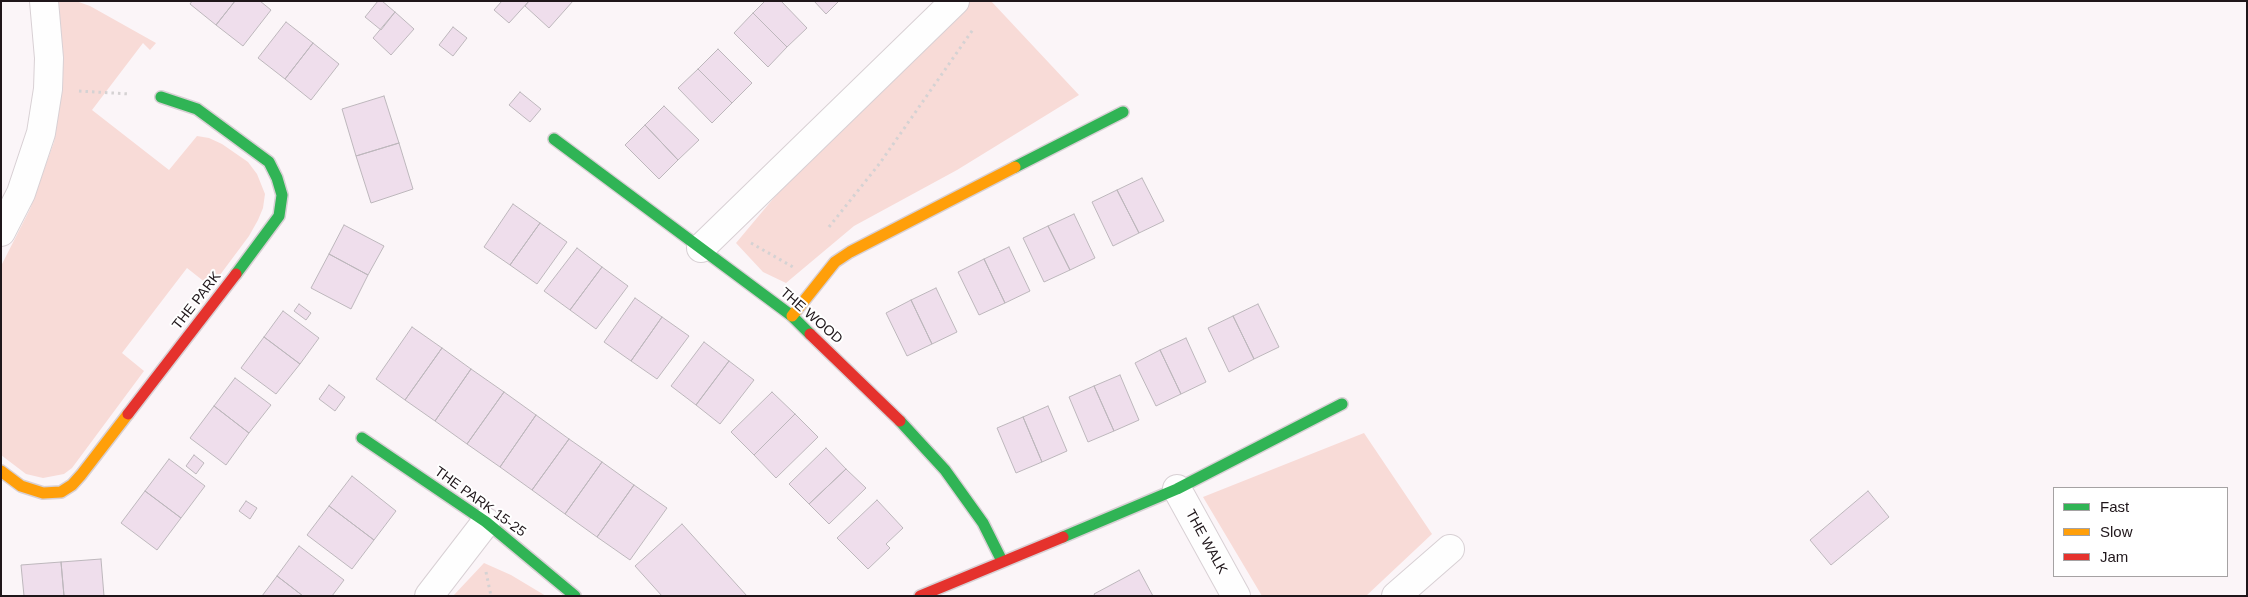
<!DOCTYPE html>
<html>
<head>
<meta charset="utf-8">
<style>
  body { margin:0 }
  #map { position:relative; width:2248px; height:597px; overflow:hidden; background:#fbf5f8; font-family:Helvetica,sans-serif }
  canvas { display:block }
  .frame { position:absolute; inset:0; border:2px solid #1f161a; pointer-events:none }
  .legend { position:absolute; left:2053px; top:487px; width:175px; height:90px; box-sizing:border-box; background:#fff; border:1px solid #a5a2a3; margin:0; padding:6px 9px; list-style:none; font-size:15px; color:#1f161a }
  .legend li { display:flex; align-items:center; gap:10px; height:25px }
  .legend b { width:25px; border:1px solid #a5a2a3 }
</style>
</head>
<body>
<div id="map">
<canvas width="2248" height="597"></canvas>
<div class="frame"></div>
<ul class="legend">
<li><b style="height:6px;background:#30b455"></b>Fast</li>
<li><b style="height:6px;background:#ff9f0a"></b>Slow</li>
<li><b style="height:6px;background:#e5322d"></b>Jam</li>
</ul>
</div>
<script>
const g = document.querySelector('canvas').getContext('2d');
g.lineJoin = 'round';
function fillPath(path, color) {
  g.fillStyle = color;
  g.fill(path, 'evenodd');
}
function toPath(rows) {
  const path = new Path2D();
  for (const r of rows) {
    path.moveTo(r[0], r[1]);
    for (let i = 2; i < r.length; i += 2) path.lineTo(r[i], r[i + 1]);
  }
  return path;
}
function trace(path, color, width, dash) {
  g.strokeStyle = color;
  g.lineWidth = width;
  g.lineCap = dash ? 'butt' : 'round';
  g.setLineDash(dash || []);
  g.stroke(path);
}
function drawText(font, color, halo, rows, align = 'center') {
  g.font = font + ' Helvetica,sans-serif';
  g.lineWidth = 4;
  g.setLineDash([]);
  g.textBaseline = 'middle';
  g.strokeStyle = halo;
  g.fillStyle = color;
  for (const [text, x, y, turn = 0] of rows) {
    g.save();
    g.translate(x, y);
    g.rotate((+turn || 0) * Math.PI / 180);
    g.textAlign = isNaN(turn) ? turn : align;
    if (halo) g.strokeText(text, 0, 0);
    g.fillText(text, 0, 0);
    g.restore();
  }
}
const green = toPath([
  [59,1,76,1,90,6,156,43,150,50,143,43,92,110,169,170,197,136,209,138,222,144,248,162,257,174,265,194,263,208,258,220,249,236,211,287,187,268,122,353,144,371,72,468,64,474,43,478,26,474,1,455,1,266,30,209,54,142,63,76],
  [967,1,991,1,1079,95,957,170,854,226,786,283,763,272,736,243,814,150],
  [1364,433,1432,534,1366,596,1262,596,1203,497],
  [484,563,511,575,546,596,453,596]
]);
const building = toPath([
  [192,1,235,1,216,25,190,4,192,1],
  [235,1,260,1,271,10,243,46,216,25,235,1],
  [378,1,382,1,395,12,381,30,365,17,378,1],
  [502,1,529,1,509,23,494,10,502,1],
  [529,1,573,1,549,28,525,6,529,1],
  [765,1,781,1,807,28,787,47,753,13,765,1],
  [814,1,839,1,826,14,814,1],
  [395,12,414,29,391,55,373,38,395,12],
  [753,13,787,47,768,67,734,33,753,13],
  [286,22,313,43,285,79,258,58,286,22],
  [453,27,467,38,453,56,439,45,453,27],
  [313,43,339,64,311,100,285,79,313,43],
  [718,49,752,83,732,103,698,69,718,49],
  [698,69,732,103,712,123,678,88,698,69],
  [520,92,541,109,530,122,509,105,520,92],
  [384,96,399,143,356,156,342,109,384,96],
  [664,106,699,140,678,160,645,125,664,106],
  [645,125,678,160,659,179,625,145,645,125],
  [399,143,413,189,371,203,356,156,399,143],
  [1142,178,1164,221,1139,233,1117,190,1142,178],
  [1117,190,1139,233,1113,246,1092,202,1117,190],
  [513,204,540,223,510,265,484,247,513,204],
  [1074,214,1095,258,1070,270,1048,226,1074,214],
  [540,223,567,242,537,284,510,265,540,223],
  [344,225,384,246,368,275,329,254,344,225],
  [1048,226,1070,270,1044,282,1023,238,1048,226],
  [1009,247,1030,291,1005,303,984,259,1009,247],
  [577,248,602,267,570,310,544,291,577,248],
  [329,254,368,275,351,309,311,288,329,254],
  [984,259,1005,303,979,315,958,272,984,259],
  [602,267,628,286,596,329,570,310,602,267],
  [936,288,957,332,932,344,911,300,936,288],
  [635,298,662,317,631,361,604,342,635,298],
  [911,300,932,344,907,356,886,313,911,300],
  [299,304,311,313,306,320,294,311,299,304],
  [1258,304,1279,347,1254,359,1233,316,1258,304],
  [283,311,319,338,300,364,264,337,283,311],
  [1233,316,1254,359,1229,372,1208,328,1233,316],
  [662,317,689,336,657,379,631,361,662,317],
  [412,327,442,348,405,400,376,379,412,327],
  [264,337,300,364,276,394,241,368,264,337],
  [1186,338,1206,382,1181,394,1160,350,1186,338],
  [704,342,729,361,696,405,671,386,704,342],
  [442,348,471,369,435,421,405,400,442,348],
  [1160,350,1181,394,1156,406,1135,363,1160,350],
  [729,361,754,380,720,424,696,405,729,361],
  [471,369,504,392,467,444,435,421,471,369],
  [1120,375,1139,420,1114,431,1094,386,1120,375],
  [235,378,271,405,249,433,214,406,235,378],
  [329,385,345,397,335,411,319,399,329,385],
  [1094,386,1114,431,1088,442,1069,397,1094,386],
  [504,392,536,415,500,467,467,444,504,392],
  [772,392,795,414,754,455,731,432,772,392],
  [214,406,249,433,226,465,190,438,214,406],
  [1048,406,1067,451,1042,462,1023,417,1048,406],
  [795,414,818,437,776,478,754,455,795,414],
  [536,415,569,439,532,490,500,467,536,415],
  [1023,417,1042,462,1016,473,997,428,1023,417],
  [569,439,602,462,565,514,532,490,569,439],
  [826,448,846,469,809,504,789,484,826,448],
  [194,455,204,463,196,474,186,466,194,455],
  [169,459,205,486,181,518,145,491,169,459],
  [602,462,634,485,597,537,565,514,602,462],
  [846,469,866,488,829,524,809,504,846,469],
  [352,476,396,511,374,540,329,506,352,476],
  [634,485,667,508,630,560,597,537,634,485],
  [145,491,181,518,157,550,121,523,145,491],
  [1868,491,1889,517,1831,565,1810,540,1868,491],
  [877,500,903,528,886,544,890,548,868,569,837,538,877,500],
  [246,501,257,508,250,519,239,511,246,501],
  [329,506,374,540,352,569,307,535,329,506],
  [682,524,747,596,662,596,635,566,682,524],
  [299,546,344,580,332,596,303,596,277,576,299,546],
  [101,559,104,596,64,596,61,562,101,559],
  [61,562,64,596,24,596,21,565,61,562],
  [1139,570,1153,596,1095,596,1094,594,1139,570],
  [277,576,303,596,262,596,277,576]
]);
const path = toPath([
  [79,91,130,94],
  [829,227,880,163,974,28],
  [751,243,793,267],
  [486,572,491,596]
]);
const street = toPath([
  [1,232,21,193,41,133,48,89,49,58,44,1],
  [701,248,955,1],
  [1177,489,1236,596],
  [429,596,486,522],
  [1396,596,1450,549]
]);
const fast = toPath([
  [161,97,197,109,269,162,277,178,282,195,279,216,236,274],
  [554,139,792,316,810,334],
  [1015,167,1123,112],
  [900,421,945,470,983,523,1002,561],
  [362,438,486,522,575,596],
  [1063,537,1177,489,1342,404]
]);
const slow = toPath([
  [792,316,835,262,850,252,1015,167],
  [1,471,21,486,43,493,61,492,72,485,81,475,128,414]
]);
const jam = toPath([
  [810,334,900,421],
  [128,414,236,274],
  [920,596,1063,537]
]);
const streetNames = [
  ["THE PARK",197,301,-52],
  ["THE WOOD",811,316,41],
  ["THE PARK 15-25",480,502,36],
  ["THE WALK",1206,542,61]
];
fillPath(green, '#f8dbd7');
fillPath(building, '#efdeec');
trace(building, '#bdb7bc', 1);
trace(street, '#d8d0d4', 30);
trace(fast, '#d8d0d4', 14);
trace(slow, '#d8d0d4', 14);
trace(jam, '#d8d0d4', 14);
trace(path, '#d5d2d3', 3, [2.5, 4]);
trace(street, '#fefefe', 28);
trace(fast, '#30b455', 11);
trace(slow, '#ff9f0a', 11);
trace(jam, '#e5322d', 11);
drawText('14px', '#1f161a', '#fff', streetNames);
</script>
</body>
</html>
